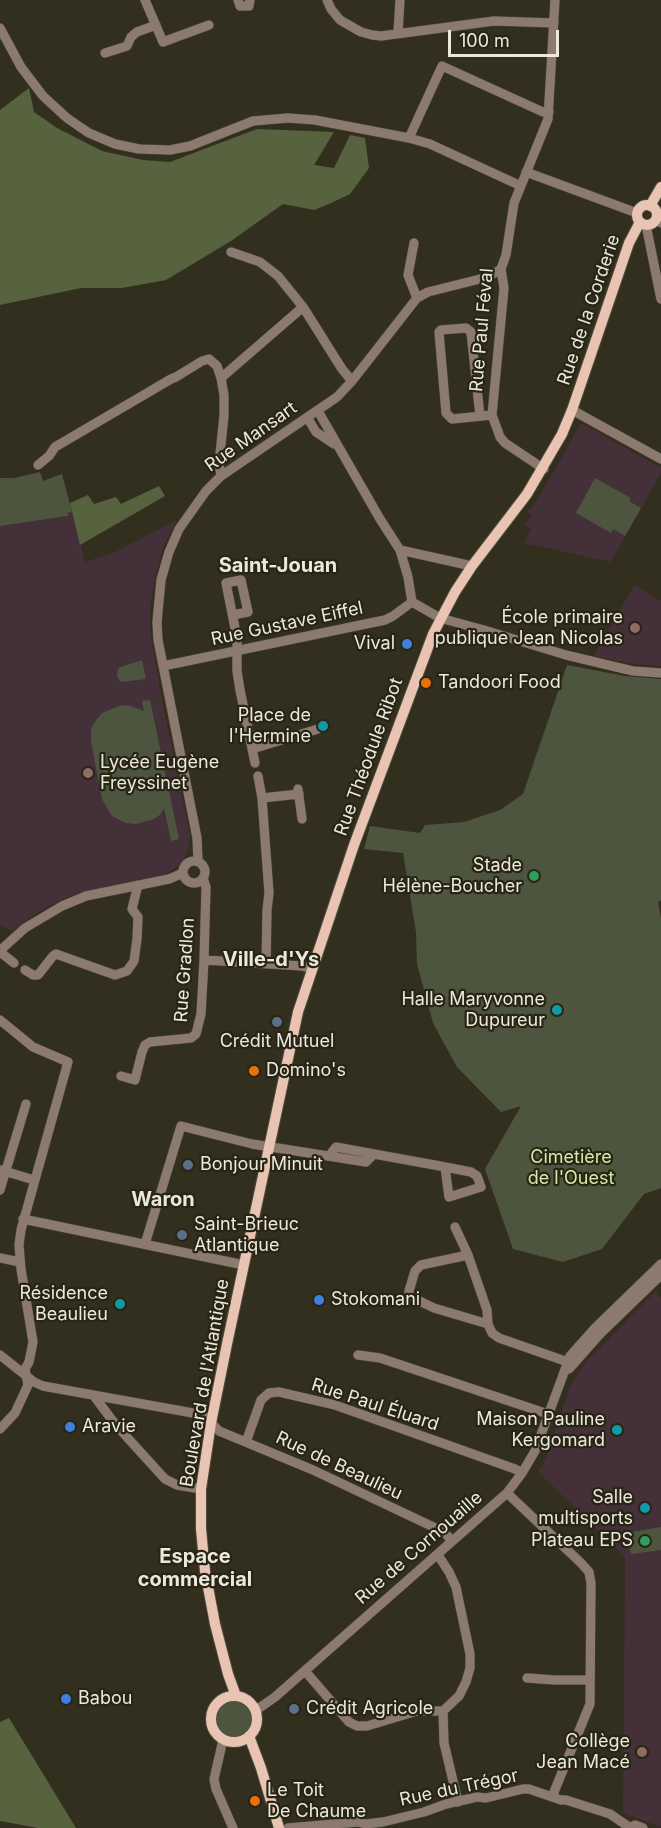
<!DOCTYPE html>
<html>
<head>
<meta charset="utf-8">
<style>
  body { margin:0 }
  #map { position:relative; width:661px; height:1828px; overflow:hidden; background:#332f1e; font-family:Inter,sans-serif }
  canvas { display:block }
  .scale { position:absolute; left:448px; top:30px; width:111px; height:27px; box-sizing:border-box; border:3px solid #ebe8de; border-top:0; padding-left:8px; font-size:18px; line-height:21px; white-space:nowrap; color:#ebe8de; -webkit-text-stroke:4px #292514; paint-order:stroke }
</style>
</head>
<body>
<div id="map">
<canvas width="661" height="1828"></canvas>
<div class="scale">100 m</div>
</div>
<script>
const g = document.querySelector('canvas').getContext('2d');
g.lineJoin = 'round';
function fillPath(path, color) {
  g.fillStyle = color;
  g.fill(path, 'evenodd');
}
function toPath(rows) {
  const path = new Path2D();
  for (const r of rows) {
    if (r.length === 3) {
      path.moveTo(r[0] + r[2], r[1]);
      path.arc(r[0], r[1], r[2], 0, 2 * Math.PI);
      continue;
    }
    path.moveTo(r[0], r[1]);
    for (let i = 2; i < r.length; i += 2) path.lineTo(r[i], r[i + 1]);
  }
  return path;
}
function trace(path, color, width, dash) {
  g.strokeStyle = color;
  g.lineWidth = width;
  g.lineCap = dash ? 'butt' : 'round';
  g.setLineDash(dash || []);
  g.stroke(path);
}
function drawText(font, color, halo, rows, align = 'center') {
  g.font = font + ' Inter,sans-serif';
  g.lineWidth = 4.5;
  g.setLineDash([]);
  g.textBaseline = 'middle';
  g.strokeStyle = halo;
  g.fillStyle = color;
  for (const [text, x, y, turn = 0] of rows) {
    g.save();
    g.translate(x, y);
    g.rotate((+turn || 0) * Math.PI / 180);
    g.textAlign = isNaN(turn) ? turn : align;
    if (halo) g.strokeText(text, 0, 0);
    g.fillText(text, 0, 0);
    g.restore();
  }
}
const education = toPath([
  [581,423,661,468,661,473,611,562,523,543,531,530,525,525,532,515,526,512,535,504],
  [68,512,72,512,85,562,115,552,177,520,164,545,157,569,150,606,150,630,162,701,190,834,189,846,184,860,178,866,169,872,163,875,79,893,65,898,41,910,12,931,0,925,0,526,68,516],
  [634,585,661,601,661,666,634,664,594,656],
  [657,1290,657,1294,661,1299,661,1827,623,1813,625,1557,538,1472,544,1464,570,1386,586,1362]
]);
const green = toPath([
  [40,472,43,481,62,474,72,512,68,513,68,516,0,526,0,478,14,478],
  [595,478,631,498,629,501,641,508,625,536,613,529,611,533,576,513],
  [142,660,146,679,121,682,117,676,118,668],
  [567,665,625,676,661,679,661,900,658,902,661,918,661,1188,644,1194,602,1249,563,1262,513,1249,485,1169,521,1106,501,1112,457,1067,433,1023,417,964,416,932,403,853,364,849,370,826,420,833,425,825,464,822,500,810,523,794],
  [150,700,179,839,171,841,164,808,161,814,154,819,136,824,126,823,112,816,102,799,91,742,91,729,96,720,102,713,122,705,131,706,144,711,142,701],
  [661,1527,661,1550,631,1554,627,1533],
  [234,1719,18]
]);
const forest = toPath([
  [29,88,34,112,57,128,102,151,143,160,170,162,257,129,334,132,314,165,334,168,350,135,365,138,369,168,350,194,329,204,314,210,283,204,231,241,166,280,122,288,81,288,0,305,0,110],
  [159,486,165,496,80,545,70,503,88,495,94,504,116,497,121,504],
  [9,1718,76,1828,38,1828,0,1821,0,1722]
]);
const minor = toPath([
  [145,0,163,42,209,25],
  [238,0,240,6,249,6,250,0],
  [327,0,331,9,340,20,361,32,372,35,381,36,494,21,554,23],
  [0,28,21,67,43,96,67,118,80,127,89,133,115,144,139,149,170,150,190,146,253,121,288,118,315,120,409,138,430,144,521,186],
  [398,33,400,0],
  [105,53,127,46,131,37,137,32,156,25],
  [409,138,442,66,543,112,549,112],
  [526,172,637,213],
  [656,219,661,223],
  [646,225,661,299],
  [414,243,408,275,417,298],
  [231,252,260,262,278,276,303,307,342,369,352,381],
  [221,378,303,307],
  [572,410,661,459],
  [318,411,380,519,400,550,408,577,412,602],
  [480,416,471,332,466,328,441,330,439,332,446,413,452,419,492,415],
  [307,417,316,432,334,444],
  [38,465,49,456,55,447,67,440,171,379,176,377,202,361,209,359,217,366,221,378,224,395,224,416,219,463,221,476],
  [544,469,505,443,500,437,492,415,504,288,501,269,506,255,514,203,548,119,555,0],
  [400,550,472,566],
  [412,602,440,618,484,630,566,655,633,671,661,673],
  [233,615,248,612,241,580,226,583,237,638,237,671,240,690,255,763],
  [163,666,385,620,393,616,412,602],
  [252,749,318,729],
  [258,776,262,798,269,893,267,910,266,964],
  [298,789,302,819],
  [262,798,299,794],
  [198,861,197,838,158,640,157,622,161,580,169,552,179,529,206,491,221,476,337,397,352,381,417,298,428,292,488,277,501,269],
  [194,872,11],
  [204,960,302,966,311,968],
  [14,963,0,952,4,947,25,928,62,906,86,896,169,879,183,873],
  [25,970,33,975,38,975,53,956,56,954,115,975,127,971,134,961,137,939,138,917,132,909,138,885],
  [0,1020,33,1047,68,1062,21,1230,19,1245,21,1269,33,1342,29,1362,25,1369,28,1385,15,1413,0,1429],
  [121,1076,135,1080,142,1052,145,1045,150,1042,191,1038,196,1034,201,1014,204,960,206,887,203,878],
  [329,1156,336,1147,374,1154],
  [1,1170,34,1180],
  [0,1190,26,1104],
  [23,1219,244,1265],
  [455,1227,468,1255,487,1310,488,1324,492,1333,499,1338,568,1362],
  [145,1244,181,1126,252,1144,366,1162,374,1154,440,1166,471,1172,477,1176,481,1187,449,1197,445,1167],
  [468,1255,421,1265,415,1271,409,1291,409,1296,434,1308,488,1324],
  [0,1258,20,1262],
  [0,1355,34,1382,43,1386,204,1415,219,1431,313,1470,444,1532,452,1541],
  [358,1355,380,1358,548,1414],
  [569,1369,600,1334,661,1275],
  [94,1396,115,1424,165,1479,177,1485,201,1489],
  [246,1442,261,1400,269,1393,279,1392,335,1405,515,1469,522,1473],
  [507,1493,581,1563,589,1572,591,1583,590,1704,552,1797],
  [438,1555,449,1572,456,1587,470,1654,470,1668,466,1682,459,1696,443,1711,444,1743,458,1802],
  [305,1671,349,1722,357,1726,367,1726,417,1711,443,1711],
  [527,1678,554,1680,590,1680],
  [255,1711,275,1697,507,1493,522,1473,535,1451,570,1356,595,1328,661,1264],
  [223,1740,214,1779,216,1789,233,1828],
  [288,1828,358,1822,366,1824,383,1822,424,1812,446,1804,477,1797,486,1798,523,1789,529,1789,561,1800,566,1800,610,1814,629,1827],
  [629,1828,635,1825,643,1828]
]);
const major = toPath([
  [647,215,10],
  [650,206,661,187],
  [234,1719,23],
  [236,1696,228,1674,215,1624,205,1571,201,1529,201,1489,211,1423,227,1344,298,1012,354,845,433,634,455,592,472,566,527,494,562,434,572,410,629,243,640,222],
  [249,1736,261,1768,279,1828]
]);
const markers = [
  [635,628,6,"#8d6e63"],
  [407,644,6,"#3f7fe0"],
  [426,683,6,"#e8710a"],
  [323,726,6,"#0f9aa8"],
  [88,773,6,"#8d6e63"],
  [534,876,6,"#2e9e5b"],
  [557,1010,6,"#0f9aa8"],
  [277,1022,6,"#5c6f8a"],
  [254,1071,6,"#e8710a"],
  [188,1165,6,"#5c6f8a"],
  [182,1235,6,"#5c6f8a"],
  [319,1300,6,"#3f7fe0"],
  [120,1304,6,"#0f9aa8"],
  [70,1427,6,"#3f7fe0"],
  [617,1430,6,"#0f9aa8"],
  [645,1508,6,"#0f9aa8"],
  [645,1541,6,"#2e9e5b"],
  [66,1699,6,"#3f7fe0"],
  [294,1709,6,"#5c6f8a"],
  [642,1752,6,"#8d6e63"],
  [255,1801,6,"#e8710a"]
];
const streetNames = [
  ["Rue de la Corderie",589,310,-71],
  ["Rue Paul Féval",482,330,-85],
  ["Rue Mansart",251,437,-35],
  ["Rue Gustave Eiffel",287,624,-12],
  ["Rue Théodule Ribot",369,757,-70],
  ["Rue Gradlon",185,970,-86],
  ["Boulevard de l'Atlantique",205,1383,-80],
  ["Rue Paul Éluard",375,1405,18],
  ["Rue de Beaulieu",339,1466,25],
  ["Rue de Cornouaille",419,1548,-41],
  ["Rue du Trégor",459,1788,-12]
];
const poiNames = [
  ["École primaire",623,618],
  ["publique Jean Nicolas",623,639],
  ["Vival",395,644],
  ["Tandoori Food",438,683,"left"],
  ["Place de",311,716],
  ["l'Hermine",311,737],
  ["Lycée Eugène",100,763,"left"],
  ["Freyssinet",100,784,"left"],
  ["Stade",522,866],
  ["Hélène-Boucher",522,887],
  ["Halle Maryvonne",545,1000],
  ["Dupureur",545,1021],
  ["Crédit Mutuel",277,1042,"center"],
  ["Domino's",266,1071,"left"],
  ["Bonjour Minuit",200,1165,"left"],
  ["Saint-Brieuc",194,1225,"left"],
  ["Atlantique",194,1246,"left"],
  ["Résidence",108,1294],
  ["Beaulieu",108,1315],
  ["Stokomani",331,1300,"left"],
  ["Maison Pauline",605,1420],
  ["Kergomard",605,1441],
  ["Aravie",82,1427,"left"],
  ["Salle",633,1498],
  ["multisports",633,1519],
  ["Plateau EPS",633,1541],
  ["Babou",78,1699,"left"],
  ["Crédit Agricole",306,1709,"left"],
  ["Collège",630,1742],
  ["Jean Macé",630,1763],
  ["Le Toit",267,1791,"left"],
  ["De Chaume",267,1812,"left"]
];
const parkNames = [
  ["Cimetière",571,1158],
  ["de l'Ouest",571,1179]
];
const neighbourhoodNames = [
  ["Saint-Jouan",278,566],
  ["Ville-d'Ys",271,960],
  ["Waron",163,1200],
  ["Espace",195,1557],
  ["commercial",195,1580]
];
fillPath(education, '#433038');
fillPath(green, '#4d553f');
fillPath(forest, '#56633e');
trace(minor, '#504d3d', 10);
trace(major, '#504d3d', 12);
trace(minor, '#8c7a71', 9);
trace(major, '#eac4b3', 10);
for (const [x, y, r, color] of markers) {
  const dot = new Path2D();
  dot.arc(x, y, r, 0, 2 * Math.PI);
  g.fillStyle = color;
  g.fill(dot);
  trace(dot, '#292514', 2);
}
drawText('18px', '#ebe8de', '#292514', streetNames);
drawText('18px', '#ebe8de', '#292514', poiNames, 'right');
drawText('18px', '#d3eaa9', '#292514', parkNames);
drawText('bold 20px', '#ebe8de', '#292514', neighbourhoodNames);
</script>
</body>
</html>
